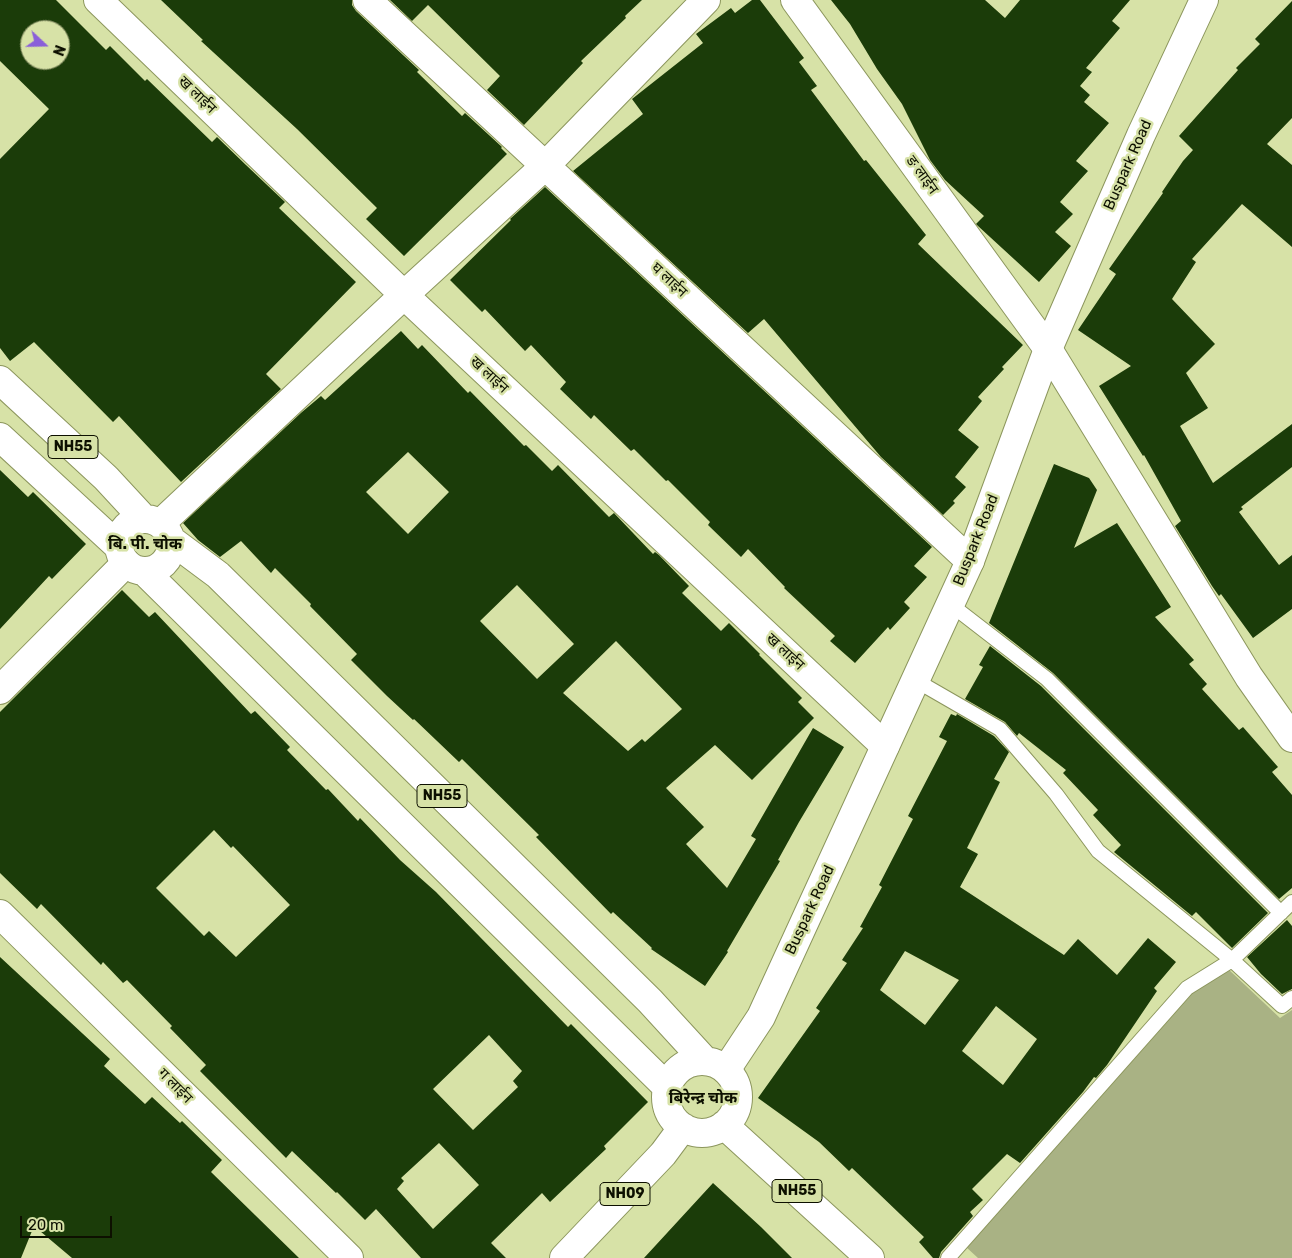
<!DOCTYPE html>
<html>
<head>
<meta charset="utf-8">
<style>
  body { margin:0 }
  #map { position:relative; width:1292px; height:1258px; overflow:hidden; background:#d7e2a7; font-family:Rubik,sans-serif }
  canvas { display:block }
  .north { position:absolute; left:20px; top:20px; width:50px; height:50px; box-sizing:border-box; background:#d7e2a7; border:1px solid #868e64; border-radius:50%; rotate:111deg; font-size:14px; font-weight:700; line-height:20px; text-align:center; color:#0d1000 }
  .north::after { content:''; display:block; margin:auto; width:18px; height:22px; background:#8a5fd9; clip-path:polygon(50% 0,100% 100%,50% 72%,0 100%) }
  .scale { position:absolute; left:20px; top:1216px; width:92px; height:22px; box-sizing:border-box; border:2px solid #0d1000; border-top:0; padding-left:6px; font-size:15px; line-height:18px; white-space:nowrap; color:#0d1000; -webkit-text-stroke:4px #d7e2a7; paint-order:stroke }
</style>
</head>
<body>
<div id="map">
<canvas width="1292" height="1258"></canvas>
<div class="north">N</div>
<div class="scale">20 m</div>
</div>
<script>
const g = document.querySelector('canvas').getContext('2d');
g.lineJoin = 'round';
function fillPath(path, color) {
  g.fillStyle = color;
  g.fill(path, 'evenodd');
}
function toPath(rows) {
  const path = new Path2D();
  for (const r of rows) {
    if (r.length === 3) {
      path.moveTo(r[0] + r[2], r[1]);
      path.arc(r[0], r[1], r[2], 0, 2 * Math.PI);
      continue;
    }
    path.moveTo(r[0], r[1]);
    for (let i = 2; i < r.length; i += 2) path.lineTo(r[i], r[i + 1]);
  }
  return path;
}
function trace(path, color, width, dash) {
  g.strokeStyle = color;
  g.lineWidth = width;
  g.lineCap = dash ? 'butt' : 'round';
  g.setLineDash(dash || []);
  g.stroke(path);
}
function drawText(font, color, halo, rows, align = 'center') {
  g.font = font + ' Rubik,"Noto Sans Devanagari",sans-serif';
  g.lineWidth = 5;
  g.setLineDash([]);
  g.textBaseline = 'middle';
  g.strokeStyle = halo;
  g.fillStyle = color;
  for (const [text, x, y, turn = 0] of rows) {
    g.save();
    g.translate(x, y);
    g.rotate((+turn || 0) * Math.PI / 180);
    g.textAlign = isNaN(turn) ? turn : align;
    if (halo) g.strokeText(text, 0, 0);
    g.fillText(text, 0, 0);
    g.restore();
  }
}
const green = toPath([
  [1227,968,1280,1018,1292,1010,1292,1258,978,1258,966,1247,1193,992]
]);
const building = toPath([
  [0,0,56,0,106,50,110,46,145,81,147,79,212,142,217,137,246,165,285,202,279,208,356,282,266,374,281,389,181,482,119,416,113,422,34,342,10,361,0,348,0,159,49,109,0,61],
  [30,30,60,30,60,60,30,60],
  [161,0,352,0,352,5,356,11,419,70,417,72,462,116,465,113,502,147,501,148,507,154,404,256,366,219,377,208,297,129,201,41,203,40],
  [390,0,642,0,625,16,626,18,581,61,583,63,524,125,487,90,500,76,428,5,412,21],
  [752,0,760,0,804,58,799,62,817,86,811,90,864,161,866,160,926,235,918,244,1023,345,1002,367,1004,369,978,397,982,401,958,430,979,447,955,477,966,487,953,501,955,503,943,515,881,457,764,319,748,333,573,171,643,114,632,99,703,43,696,34,731,8,735,13],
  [831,0,985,0,1005,18,1020,0,1130,0,1112,21,1120,28,1086,68,1092,72,1080,86,1090,95,1084,102,1109,123,1076,161,1088,171,1060,202,1073,214,1055,232,1071,246,1039,282,978,226,976,224,984,216,945,180,930,160,902,104,877,69,850,24],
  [1292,1,1292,118,1267,144,1292,165,1292,247,1242,204,1192,259,1196,262,1172,299,1215,344,1186,373,1208,408,1180,426,1213,483,1292,424,1292,467,1241,507,1243,509,1239,512,1279,565,1292,555,1292,609,1253,638,1221,594,1219,596,1212,586,1175,526,1181,521,1144,455,1143,456,1099,386,1131,366,1078,330,1116,274,1109,269,1163,193,1162,192,1183,161,1193,150,1179,136,1238,70,1236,68,1260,44,1255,39],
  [545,187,932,547,914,566,927,577,904,602,910,608,890,630,888,627,855,663,830,641,835,636,784,588,785,587,748,549,741,557,708,525,710,522,668,480,666,481,634,449,631,451,594,415,591,419,560,389,566,382,531,345,525,351,485,309,482,312,450,280,511,220,510,219],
  [401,331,418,349,422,345,468,393,470,391,524,446,526,445,552,471,558,465,609,517,614,513,653,554,655,552,659,555,689,586,682,593,721,631,729,623,760,654,759,655,802,698,798,702,814,718,752,780,715,745,666,788,704,827,686,844,727,888,756,839,751,836,813,728,844,747,799,822,778,860,780,861,727,951,728,952,705,986,651,949,652,948,613,912,611,914,536,837,539,835,462,759,459,762,414,719,413,720,387,696,351,660,357,654,310,606,311,604,275,568,271,573,241,541,220,557,198,540,183,523,302,412,321,396,325,400],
  [408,452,449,492,408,534,366,492],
  [517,585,574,644,537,679,480,621],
  [616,641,682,709,645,742,642,739,628,751,563,693],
  [1054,464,1089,478,1097,490,1074,548,1117,523,1171,607,1155,617,1194,660,1189,664,1207,684,1202,689,1239,730,1243,727,1278,767,1272,772,1292,795,1292,888,1279,899,1053,673,989,623],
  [0,470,28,497,33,492,86,544,52,579,49,576,0,629],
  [122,590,149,617,155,612,251,714,255,711,290,747,287,750,326,790,328,789,358,821,360,818,400,860,436,892,568,1027,571,1024,648,1102,604,1146,606,1149,550,1202,542,1193,491,1243,506,1258,421,1258,376,1209,365,1220,337,1192,336,1193,292,1151,286,1158,200,1071,206,1065,170,1028,172,1026,127,980,123,983,103,962,101,965,41,904,37,909,0,873,0,712],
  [214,830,231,848,233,846,290,905,236,957,209,931,204,936,156,888],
  [489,1035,522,1071,513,1081,518,1087,473,1130,433,1089],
  [439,1143,479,1185,433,1229,397,1189,404,1181,401,1178],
  [990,646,1041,686,1268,913,1232,948,1196,912,1192,916,1114,852,1121,845,1093,815,1098,810,1063,773,1066,770,1019,733,1017,736,1005,722,965,699,983,667,979,665],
  [951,714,956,716,957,714,994,736,1009,752,994,779,1000,782,967,848,978,854,960,887,1064,955,1078,939,1117,975,1148,938,1176,962,1154,988,1157,991,1107,1065,1096,1078,1094,1077,1083,1092,1020,1163,1007,1154,972,1189,983,1200,970,1212,973,1216,941,1252,939,1258,933,1258,919,1242,924,1237,852,1168,849,1171,819,1142,758,1098,820,1011,816,1008,847,963,842,960,863,928,860,927,882,887,879,885,913,819,908,816,947,741,939,737],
  [905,951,959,980,925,1025,880,990],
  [996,1006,1037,1039,1003,1085,962,1051],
  [1287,920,1292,926,1292,989,1282,994,1261,974,1247,957],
  [0,957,110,1059,104,1066,145,1104,152,1097,180,1123,182,1121,222,1160,211,1172,299,1258,72,1258,34,1226,21,1258,0,1258],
  [713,1183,761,1227,792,1258,644,1258]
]);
const lane = toPath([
  [950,604,1047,679,1281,913],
  [915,680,1000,729,1056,794,1098,851,1232,960,1282,1006,1292,998],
  [948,1258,1187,988,1232,960,1292,902]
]);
const street = toPath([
  [98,0,404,295,885,746],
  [367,0,970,561],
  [795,0,1048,349,1249,677,1292,738],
  [161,523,404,295,546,165,706,0],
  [0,690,126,563],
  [0,914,349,1258]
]);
const secondary = toPath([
  [726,1070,761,1017,970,561,1048,349,1141,135,1204,0]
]);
const primary = toPath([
  [0,380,106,478,143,518],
  [0,437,118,546],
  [145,545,26],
  [171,540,218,575,650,1001,705,1061],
  [144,571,668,1088],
  [702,1097,36],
  [724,1125,870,1258],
  [564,1258,663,1154,683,1127]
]);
const shields = [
  [73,447,50],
  [442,796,50],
  [797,1191,50],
  [625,1194,50]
];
const shieldNames = [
  ["NH55",73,447],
  ["NH55",442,796],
  ["NH55",797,1191],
  ["NH09",625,1194]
];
const streetNames = [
  ["ख लाईन",197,95,44],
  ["Buspark Road",1128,165,-66],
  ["ङ लाईन",922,175,54],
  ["घ लाईन",669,280,43],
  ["ख लाईन",489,375,43],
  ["Buspark Road",976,540,-68],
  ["ख लाईन",785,652,43],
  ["Buspark Road",810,910,-65],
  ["ग लाईन",175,1086,45]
];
const neighbourhoodNames = [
  ["बि. पी. चोक",145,544],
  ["बिरेन्द्र चोक",703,1098]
];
fillPath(green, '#a9b284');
fillPath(building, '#1b3c09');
trace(lane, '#8c965d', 16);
trace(street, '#8c965d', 30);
trace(secondary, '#8c965d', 30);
trace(primary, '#8c965d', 30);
trace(lane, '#fff', 14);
trace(street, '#fff', 28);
trace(secondary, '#fff', 28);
trace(primary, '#fff', 28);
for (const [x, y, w] of shields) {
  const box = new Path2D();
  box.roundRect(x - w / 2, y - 11.5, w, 23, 4);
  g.fillStyle = '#d7e2a7';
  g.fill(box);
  trace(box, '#0d1000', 1);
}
drawText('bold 14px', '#0d1000', null, shieldNames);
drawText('15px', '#0d1000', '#d7e2a7', streetNames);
drawText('bold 16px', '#0d1000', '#d7e2a7', neighbourhoodNames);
</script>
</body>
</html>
